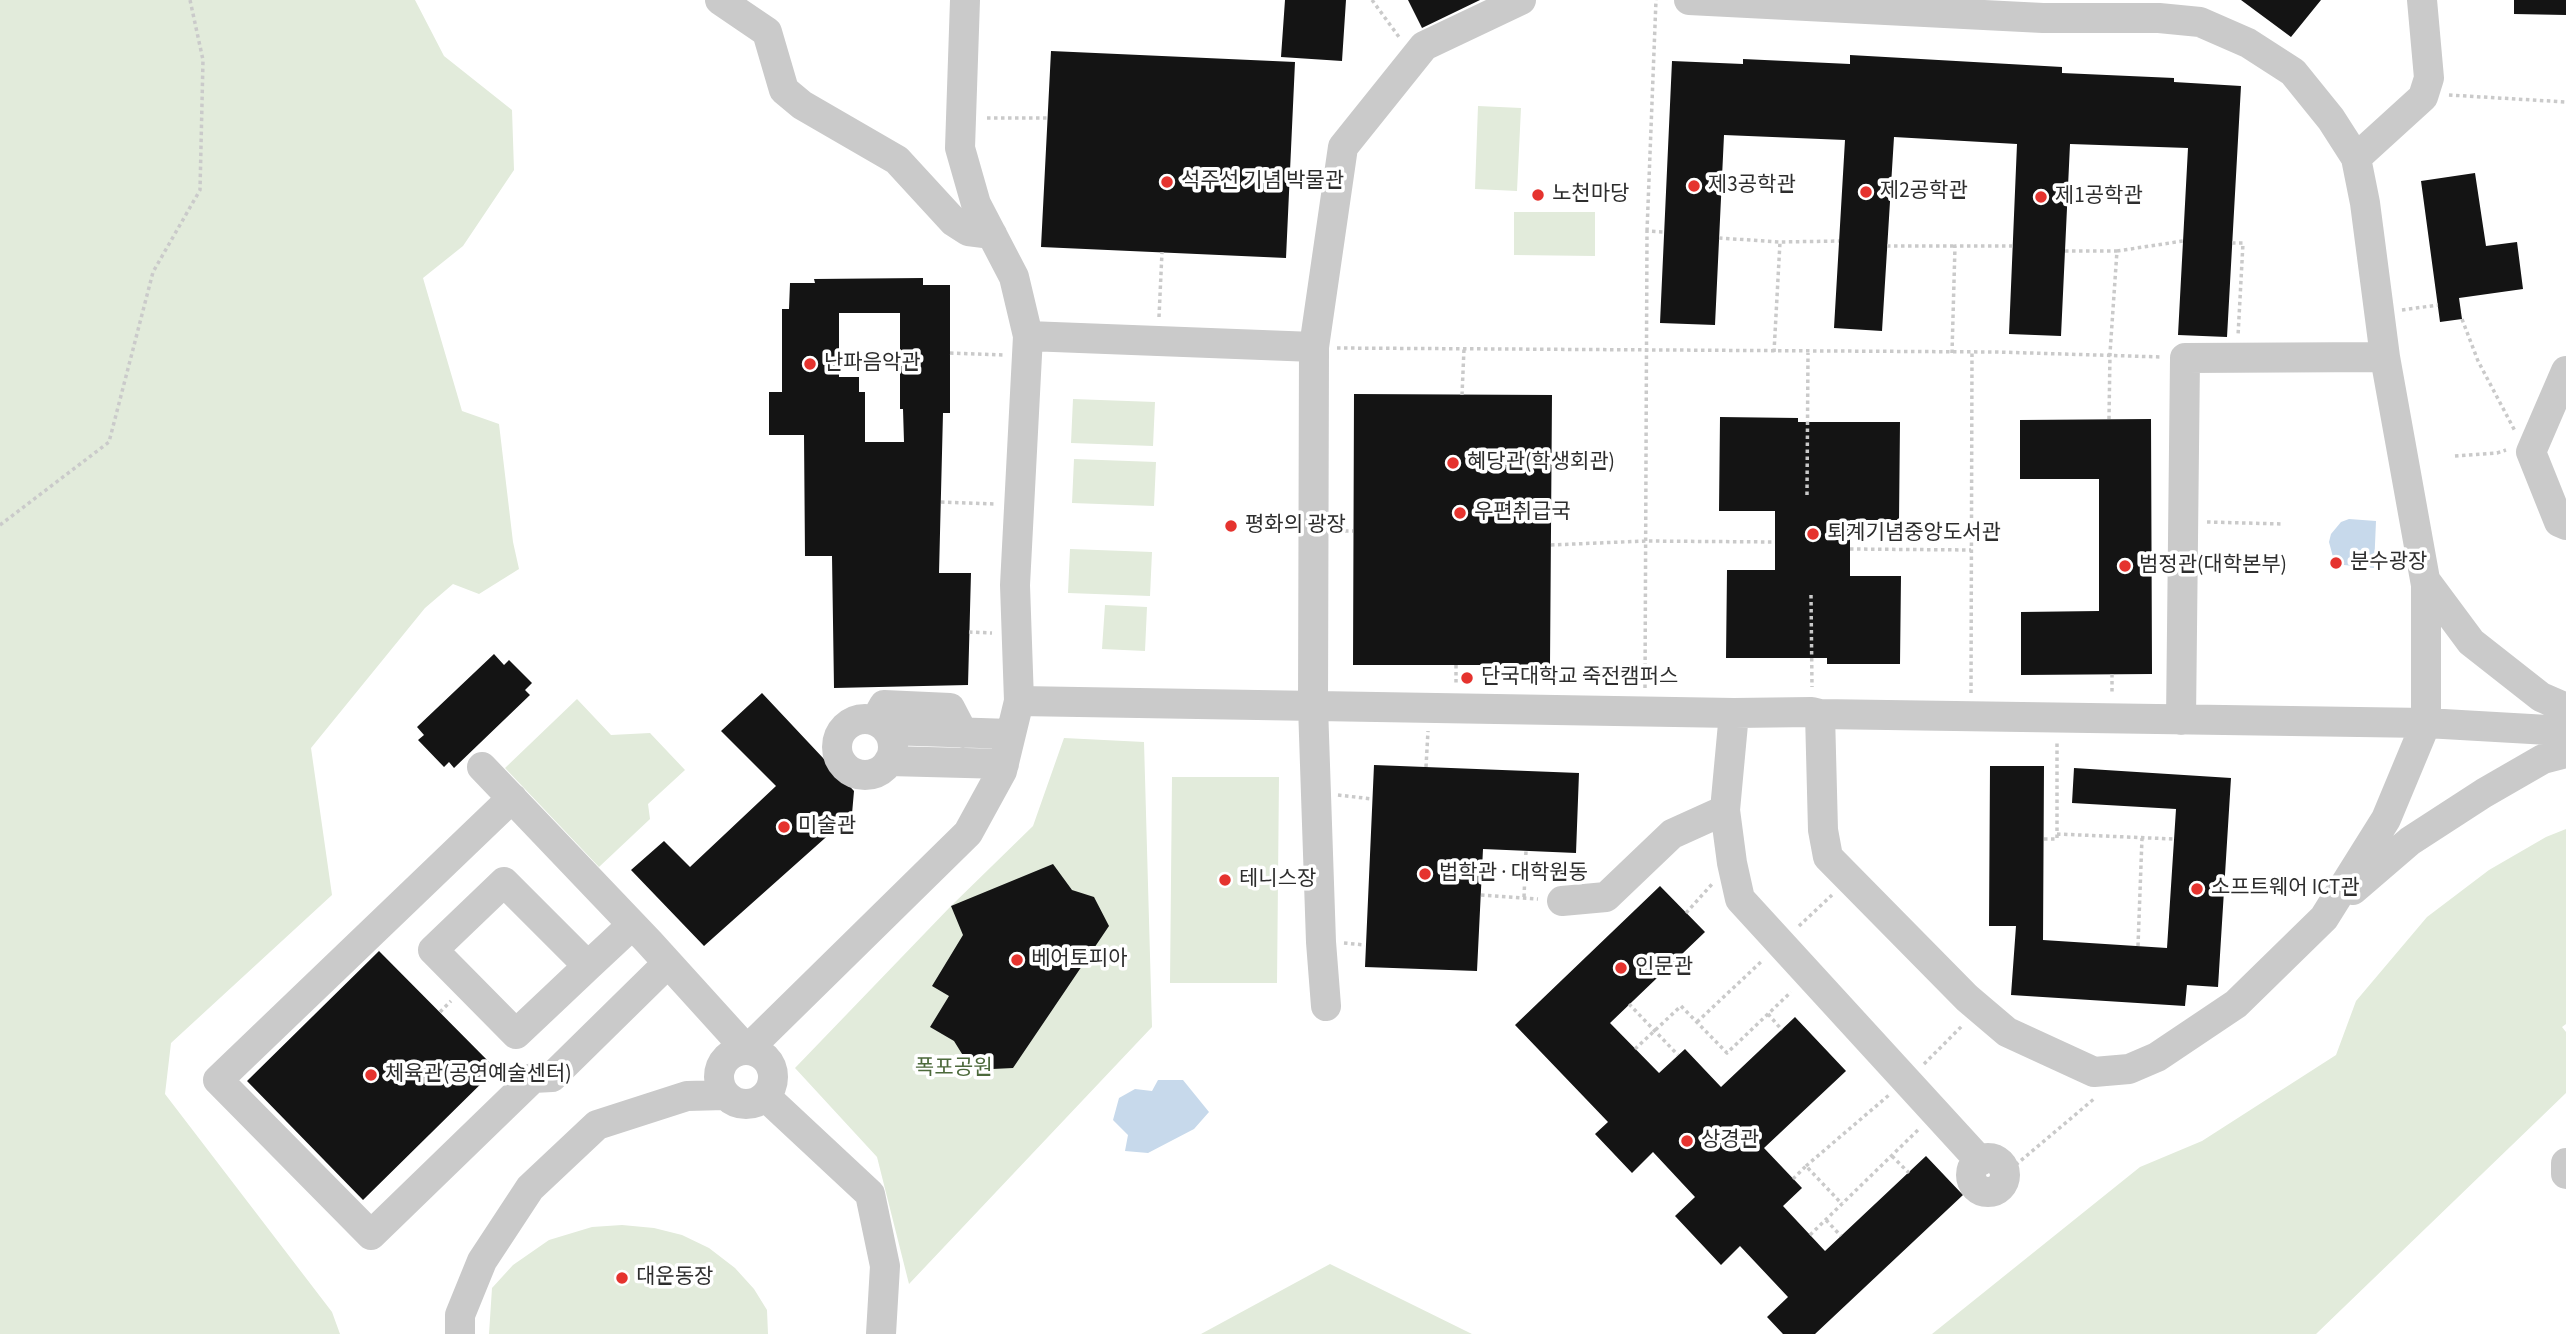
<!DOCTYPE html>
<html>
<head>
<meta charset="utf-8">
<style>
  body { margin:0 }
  canvas { display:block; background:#fff }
</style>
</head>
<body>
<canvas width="2566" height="1334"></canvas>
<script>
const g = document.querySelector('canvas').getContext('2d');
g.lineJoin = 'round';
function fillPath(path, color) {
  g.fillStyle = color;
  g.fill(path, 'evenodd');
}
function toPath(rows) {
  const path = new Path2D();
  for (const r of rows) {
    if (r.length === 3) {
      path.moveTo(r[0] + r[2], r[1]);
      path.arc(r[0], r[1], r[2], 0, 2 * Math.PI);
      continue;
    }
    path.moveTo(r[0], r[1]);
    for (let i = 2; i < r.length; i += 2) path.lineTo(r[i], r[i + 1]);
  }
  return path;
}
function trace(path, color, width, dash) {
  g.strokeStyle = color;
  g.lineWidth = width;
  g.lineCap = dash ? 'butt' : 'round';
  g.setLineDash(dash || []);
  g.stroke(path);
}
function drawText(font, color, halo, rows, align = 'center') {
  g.font = font + ' "Source Sans 3","Noto Sans KR",sans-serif';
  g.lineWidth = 7;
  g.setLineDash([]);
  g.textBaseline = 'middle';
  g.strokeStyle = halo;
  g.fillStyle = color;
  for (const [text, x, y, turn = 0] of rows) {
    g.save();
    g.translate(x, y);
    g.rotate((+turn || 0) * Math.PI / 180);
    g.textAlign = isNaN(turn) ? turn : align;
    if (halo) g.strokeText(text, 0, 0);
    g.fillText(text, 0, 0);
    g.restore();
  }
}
const green = toPath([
  [0,0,415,0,444,56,512,110,514,170,463,246,423,278,462,411,499,424,513,542,519,569,479,594,453,584,425,608,311,748,332,895,171,1043,165,1094,332,1312,340,1334,0,1334],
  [1478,106,1521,108,1517,191,1475,189],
  [1514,212,1595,212,1595,256,1514,255],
  [1073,399,1155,402,1153,446,1071,443],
  [1074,459,1156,462,1154,506,1072,503],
  [1070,549,1152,552,1150,596,1068,593],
  [1105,605,1147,607,1145,651,1102,649],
  [577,699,611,735,650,733,685,770,648,804,650,819,599,867,505,768],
  [1064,738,1144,742,1152,1027,909,1284,877,1157,795,1068,951,906,1033,826],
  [1172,777,1279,777,1277,983,1170,983],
  [2566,829,2566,1024,2562,1027,2566,1032,2566,1093,2316,1334,1932,1334,2140,1167,2202,1141,2336,1055,2356,1001,2427,917,2489,870,2546,837],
  [622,1225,654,1228,682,1235,709,1248,735,1268,754,1289,767,1310,768,1334,489,1334,492,1288,513,1265,549,1240,592,1227],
  [1330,1264,1472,1334,1201,1334]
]);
const water = toPath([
  [2349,519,2376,521,2374,568,2344,565,2333,557,2329,542,2331,534,2341,522],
  [1158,1080,1183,1080,1209,1112,1194,1129,1148,1153,1125,1151,1128,1135,1113,1120,1119,1098,1135,1089,1152,1091]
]);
const building = toPath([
  [1285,0,1346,0,1342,61,1281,57],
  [1408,0,1480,0,1422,28],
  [2241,0,2321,0,2291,37],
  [2514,0,2566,0,2566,15,2514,14],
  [1051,51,1295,62,1286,258,1041,247],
  [1850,55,2062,67,2062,73,2174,78,2174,82,2241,86,2227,337,2178,335,2188,148,2070,144,2061,336,2009,334,2017,144,1894,137,1882,331,1834,328,1845,140,1724,135,1715,325,1660,323,1672,61,1743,64,1743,59,1850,64],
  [2475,173,2486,246,2517,242,2523,289,2459,298,2462,319,2440,322,2421,181],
  [923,278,923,285,950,285,950,413,943,413,939,573,971,573,968,685,834,688,832,556,805,556,804,435,769,435,769,392,782,392,782,309,789,309,790,283,815,283,814,279],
  [839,313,900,313,900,409,903,409,904,442,865,442,865,392,859,392,859,377,839,377],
  [1354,394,1552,395,1550,665,1353,665],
  [1720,417,1798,418,1798,422,1900,422,1899,520,1850,520,1850,576,1901,576,1900,664,1827,664,1827,658,1726,658,1727,570,1775,570,1775,511,1719,511],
  [2151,419,2152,674,2021,675,2021,612,2099,611,2099,479,2020,479,2020,420],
  [494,654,504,665,509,660,532,683,525,690,530,695,454,768,449,762,444,767,418,740,424,735,417,727],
  [762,693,854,791,852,814,704,946,631,870,664,841,690,867,776,786,721,731],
  [1374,765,1579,773,1576,853,1483,849,1477,971,1365,967],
  [1990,766,2044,766,2043,940,2167,948,2176,809,2072,803,2074,768,2231,778,2218,987,2187,985,2185,1006,2011,995,2016,926,1989,926],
  [1053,864,1072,890,1094,897,1109,926,1013,1068,972,1070,954,1041,930,1027,949,996,932,986,963,935,951,906],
  [1660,886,1705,932,1610,1023,1659,1073,1685,1049,1721,1087,1795,1017,1846,1071,1764,1148,1802,1188,1783,1206,1825,1251,1926,1156,1963,1195,1815,1334,1783,1334,1767,1317,1788,1297,1740,1246,1721,1265,1675,1216,1695,1197,1653,1152,1632,1173,1595,1134,1608,1122,1515,1025],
  [379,951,496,1069,363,1200,247,1081]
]);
const path = toPath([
  [1372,0,1399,37],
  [2449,95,2566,102],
  [987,118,1047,118],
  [1647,231,1656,0],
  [1719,238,1780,242],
  [2232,243,2243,243,2238,336],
  [1887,246,1955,246],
  [2065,251,2117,251,2110,353,2109,419],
  [2117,251,2183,241],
  [2402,310,2438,305],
  [1159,317,1162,252],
  [2462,319,2478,361,2515,431],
  [1337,348,1997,352,2162,357],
  [1774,352,1780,242,1839,241],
  [950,353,1004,355],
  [1952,353,1955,246,2013,246],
  [1462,395,1464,349],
  [2455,456,2497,453,2506,450],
  [1807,495,1808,353],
  [941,502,995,504],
  [2207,522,2282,524],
  [0,525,109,442,153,272,200,190,203,60,190,0],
  [1338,531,1353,531],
  [1551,545,1645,541,1775,542],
  [1850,549,1971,550],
  [2206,559,2281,558],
  [1811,595,1812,687],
  [969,632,992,633],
  [1456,665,1456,684],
  [2112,674,2112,693],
  [1645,688,1647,231,1664,232],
  [1971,693,1972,352],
  [830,766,860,786,875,779],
  [1426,767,1428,731],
  [1338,795,1372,799],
  [2057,834,2174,839],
  [2044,839,2057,839,2057,741],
  [1481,895,1538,899],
  [1524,897,1526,851],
  [1686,913,1713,883],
  [1799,926,1832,895],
  [1344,943,1365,945],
  [2138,946,2142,838],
  [1629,1004,1678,1055],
  [440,1012,451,1001],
  [1768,1014,1782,1030],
  [1697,1022,1763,960],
  [1635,1049,1681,1006,1727,1053,1791,992],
  [1924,1064,1963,1025],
  [1892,1156,1909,1173],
  [1806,1166,1889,1095],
  [2005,1174,2095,1098],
  [1793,1179,1806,1166,1842,1204],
  [1826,1220,1841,1236],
  [1810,1235,1919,1129]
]);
const minor = toPath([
  [720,0,767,32,784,90,802,105,897,160,954,222,968,231,992,234],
  [1689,0,2043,18,2159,18,2200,22,2248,43,2293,72,2331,119,2356,158,2365,203,2385,357,2426,585,2426,723,2386,819,2324,918,2236,1004,2157,1057,2129,1069,2094,1072,2007,1032,1967,998,1828,857,1823,830,1820,714],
  [2356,158,2423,97,2429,78,2422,0],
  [1028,336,1314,347],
  [2566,371,2531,452,2559,522,2566,525],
  [2425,580,2471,642,2541,697,2566,708],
  [1019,701,1734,713,1812,712,1820,714,2426,723,2566,731],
  [1734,713,1725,810,1732,863,1740,899,1980,1161],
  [865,747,28],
  [2181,720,2185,358,2385,357],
  [875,721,884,705,950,708,963,733],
  [887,730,1011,734],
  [889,761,1004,764],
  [482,767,649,942,747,1050,968,833,1002,771,1019,701,1015,585,1028,336,1014,277,976,204,960,148,965,0],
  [512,798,218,1080,371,1235,533,1078,552,1077,668,963],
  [2353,890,2410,841,2484,793,2543,759,2566,753],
  [1562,901,1606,897,1672,834,1725,810],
  [588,966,504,882,433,950,516,1034,551,1001,588,966,632,925],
  [1326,1006,1321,942,1313,706,1314,347,1343,147,1424,46,1521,0],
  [746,1077,27],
  [766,1097,870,1194,885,1266,881,1334],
  [1988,1175,17],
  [2566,1163,2566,1174],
  [460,1334,460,1315,482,1261,530,1188,597,1125,687,1096,725,1095]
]);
const markers = [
  [1167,182,7,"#e5332e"],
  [1694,186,7,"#e5332e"],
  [1866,192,7,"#e5332e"],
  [1538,195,7,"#e5332e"],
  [2041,197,7,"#e5332e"],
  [810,364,7,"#e5332e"],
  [1453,463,7,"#e5332e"],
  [1460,513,7,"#e5332e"],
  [1231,526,7,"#e5332e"],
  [1813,534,7,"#e5332e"],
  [2336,563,7,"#e5332e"],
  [2125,566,7,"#e5332e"],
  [1467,678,7,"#e5332e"],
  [784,827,7,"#e5332e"],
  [1425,874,7,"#e5332e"],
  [1225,880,7,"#e5332e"],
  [2197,889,7,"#e5332e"],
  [1017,960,7,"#e5332e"],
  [1621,968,7,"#e5332e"],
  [371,1075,7,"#e5332e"],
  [1687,1141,7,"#e5332e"],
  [622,1278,7,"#e5332e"]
];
const poiNames = [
  ["석주선 기념 박물관",1181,182],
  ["제3공학관",1708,186],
  ["제2공학관",1880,192],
  ["노천마당",1552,195],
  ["제1공학관",2055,197],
  ["난파음악관",824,364],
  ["혜당관(학생회관)",1467,463],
  ["우편취급국",1474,513],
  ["평화의 광장",1245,526],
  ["퇴계기념중앙도서관",1827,534],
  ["분수광장",2350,563],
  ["범정관(대학본부)",2139,566],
  ["단국대학교 죽전캠퍼스",1481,678],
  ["미술관",798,827],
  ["법학관 · 대학원동",1439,874],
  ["테니스장",1239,880],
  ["소프트웨어 ICT관",2211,889],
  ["베어토피아",1031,960],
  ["인문관",1635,968],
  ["체육관(공연예술센터)",385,1075],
  ["상경관",1701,1141],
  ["대운동장",636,1278]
];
const parkNames = [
  ["폭포공원",954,1069]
];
fillPath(green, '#e2ebdb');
fillPath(water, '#c7d9eb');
fillPath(building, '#141414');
trace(path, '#cacaca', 3.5, [3.5, 3.5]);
trace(minor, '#cacaca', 30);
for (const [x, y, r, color] of markers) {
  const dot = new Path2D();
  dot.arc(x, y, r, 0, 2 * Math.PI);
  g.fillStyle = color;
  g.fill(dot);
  trace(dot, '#fff', 2.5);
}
drawText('21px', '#2d2d2d', '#fff', poiNames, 'left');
drawText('21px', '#4c693b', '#fff', parkNames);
</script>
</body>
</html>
